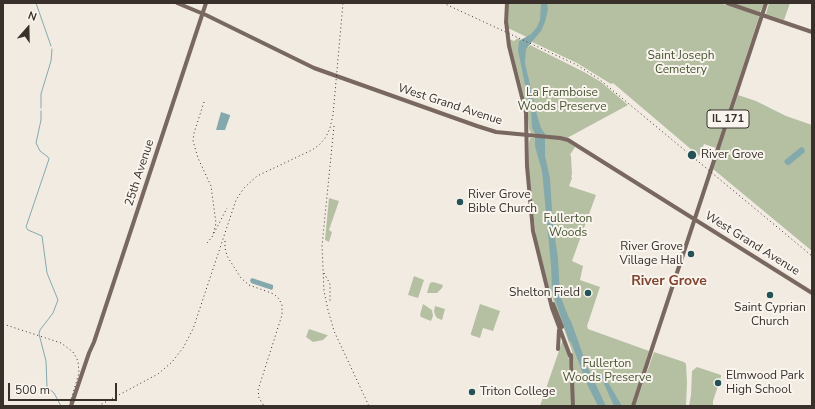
<!DOCTYPE html>
<html>
<head>
<meta charset="utf-8">
<style>
  body { margin:0 }
  #map { position:relative; width:815px; height:409px; overflow:hidden; background:#f2ebe2; font-family:"Nunito Sans",sans-serif }
  canvas { display:block }
  .frame { position:absolute; inset:0; border:4px solid #39302c; pointer-events:none }
  .north { position:absolute; left:8px; top:8px; width:40px; height:40px; -webkit-text-stroke:3px #f9f5ee; paint-order:stroke; rotate:20deg; font-size:11px; font-weight:700; line-height:16px; text-align:center; color:#39302c }
  .north::after { content:''; display:block; margin:auto; width:14px; height:18px; background:#39302c; clip-path:polygon(50% 0,100% 100%,50% 72%,0 100%) }
  .scale { position:absolute; left:8px; top:383px; width:109px; height:18px; box-sizing:border-box; border:2px solid #39302c; border-top:0; padding-left:5px; font-size:12px; line-height:14px; white-space:nowrap; color:#39302c; -webkit-text-stroke:3px #f9f5ee; paint-order:stroke }
</style>
</head>
<body>
<div id="map">
<canvas width="815" height="409"></canvas>
<div class="frame"></div>
<div class="north">N</div>
<div class="scale">500 m</div>
</div>
<script>
const g = document.querySelector('canvas').getContext('2d');
g.lineJoin = 'round';
function fillPath(path, color) {
  g.fillStyle = color;
  g.fill(path, 'evenodd');
}
function toPath(rows) {
  const path = new Path2D();
  for (const r of rows) {
    path.moveTo(r[0], r[1]);
    for (let i = 2; i < r.length; i += 2) path.lineTo(r[i], r[i + 1]);
  }
  return path;
}
function trace(path, color, width, dash) {
  g.strokeStyle = color;
  g.lineWidth = width;
  g.lineCap = dash ? 'butt' : 'round';
  g.setLineDash(dash || []);
  g.stroke(path);
}
function drawText(font, color, halo, rows, align = 'center') {
  g.font = font + ' "Nunito Sans",sans-serif';
  g.lineWidth = 4;
  g.setLineDash([]);
  g.textBaseline = 'middle';
  g.strokeStyle = halo;
  g.fillStyle = color;
  for (const [text, x, y, turn = 0] of rows) {
    g.save();
    g.translate(x, y);
    g.rotate((+turn || 0) * Math.PI / 180);
    g.textAlign = isNaN(turn) ? turn : align;
    if (halo) g.strokeText(text, 0, 0);
    g.fillText(text, 0, 0);
    g.restore();
  }
}
const green = toPath([
  [508,3,720,3,758,15,759,17,716,148,704,144,699,156,613,83,611,84,577,63,532,42,533,40,508,28],
  [732,3,764,3,760,12],
  [769,3,790,3,784,20,766,14],
  [518,38,521,40,519,41,528,47,530,45,584,72,601,82,628,105,567,138,531,133,529,129,527,107,509,39,514,41],
  [738,95,756,101,786,116,812,125,812,251,713,169],
  [530,138,533,138,558,139,568,142,575,147,570,155,571,156,572,175,571,176,572,178,569,186,596,195,572,261,583,266,580,280,600,287,587,326,588,329,649,351,631,406,574,406,574,366,572,351,547,283,536,238,529,171,529,142],
  [329,198,339,201,329,230,332,232,329,242,325,240],
  [414,276,424,280,418,298,408,295],
  [433,282,443,285,442,288,437,293,427,293,430,283],
  [423,304,432,310,433,316,431,321,421,317,420,315],
  [480,304,500,311,493,331,483,328,480,338,471,335,471,333],
  [435,306,445,309,442,320,437,318,435,315,434,311],
  [309,329,327,335,328,335,323,340,313,342,306,337],
  [563,339,567,351,571,369,571,406,540,406],
  [654,352,684,362,686,364,687,383,686,406,635,406],
  [697,367,721,375,721,377,713,401,713,406,715,406,689,406,691,395,692,371]
]);
const water = toPath([
  [541,3,547,3,548,9,545,22,541,31,526,49,525,63,537,115,541,128,545,134,545,156,550,178,553,225,558,258,560,295,569,318,571,321,587,366,606,406,598,406,587,384,571,342,569,341,552,291,551,265,542,171,535,146,535,133,532,128,531,111,527,95,518,50,519,41,531,34,537,27,540,20],
  [221,112,230,115,230,116,225,130,216,130],
  [801,147,804,148,805,152,789,165,787,165,784,162,785,160],
  [252,278,273,285,273,288,272,290,251,283,250,280],
  [601,374,603,374,622,406,614,406,600,375]
]);
const stream = toPath([
  [36,3,51,46],
  [41,108,41,94,51,61,52,49],
  [41,111,41,120,36,143,40,151,48,157,49,159,26,227,28,230,42,236,47,273,58,300,53,313,40,330,39,334,46,361,47,387,54,393,61,406]
]);
const major = toPath([
  [177,3,206,15,314,68,477,126,496,132,560,138,568,140,812,293],
  [727,3,812,32],
  [506,21,509,46,526,113,527,166,533,231,552,308,570,356],
  [506,23,507,3],
  [553,304,562,327],
  [558,349,559,330],
  [571,355,573,406],
  [71,406,89,353,94,342,206,3],
  [633,406,766,3]
]);
const rail = toPath([
  [443,3,577,65,599,79,812,256],
  [204,102,194,133,193,141,198,158,211,186,216,223,213,235],
  [334,126,322,246,324,291,328,310,334,331,369,406],
  [225,241,225,248,227,256,241,278,249,285,274,294,279,299,282,305,282,315,258,390,259,398,264,406],
  [207,243,212,237,227,208],
  [324,273,330,284,330,301],
  [3,324,61,343,73,352,78,361,79,373,69,406],
  [98,406,158,374,172,362,183,348,193,329,236,200,244,188,257,176,312,150,319,145,326,137,330,128,333,115,343,3]
]);
const markers = [
  [692,155,5,"#255256"],
  [460,202,4,"#255256"],
  [691,254,4,"#255256"],
  [588,293,4,"#255256"],
  [770,295,4,"#255256"],
  [718,383,4,"#255256"],
  [472,392,4,"#255256"]
];
const shields = [
  [728,119,42]
];
const shieldNames = [
  ["IL 171",728,119]
];
const parkNames = [
  ["Saint Joseph",681,56],
  ["Cemetery",681,70],
  ["La Framboise",562,93],
  ["Woods Preserve",562,107],
  ["Fullerton",568,219],
  ["Woods",568,233],
  ["Fullerton",607,364],
  ["Woods Preserve",607,378]
];
const streetNames = [
  ["West Grand Avenue",450,105,18],
  ["25th Avenue",140,173,-72],
  ["West Grand Avenue",752,244,32]
];
const poiNames = [
  ["River Grove",701,155],
  ["River Grove",468,195],
  ["Bible Church",468,209],
  ["River Grove",683,247,"right"],
  ["Village Hall",683,261,"right"],
  ["Shelton Field",580,293,"right"],
  ["Saint Cyprian",770,308,"center"],
  ["Church",770,322,"center"],
  ["Elmwood Park",726,376],
  ["High School",726,390],
  ["Triton College",480,392]
];
const quarterNames = [
  ["River Grove",669,282]
];
fillPath(green, '#b5c0a3');
fillPath(water, '#84a9ac');
trace(stream, '#84a9ac', 1);
trace(major, '#79685f', 4);
trace(rail, '#39302c', 1, [1, 3]);
for (const [x, y, r, color] of markers) {
  const dot = new Path2D();
  dot.arc(x, y, r, 0, 2 * Math.PI);
  g.fillStyle = color;
  g.fill(dot);
  trace(dot, '#f9f5ee', 1.5);
}
for (const [x, y, w] of shields) {
  const box = new Path2D();
  box.roundRect(x - w / 2, y - 9, w, 18, 3);
  g.fillStyle = '#f9f5ee';
  g.fill(box);
  trace(box, '#39302c', 1);
}
drawText('bold 11px', '#39302c', null, shieldNames);
drawText('12px', '#475432', '#f9f5ee', parkNames);
drawText('12px', '#39302c', '#f9f5ee', streetNames);
drawText('12px', '#39302c', '#f9f5ee', poiNames, 'left');
drawText('bold 14px', '#80432d', '#f9f5ee', quarterNames);
</script>
</body>
</html>
